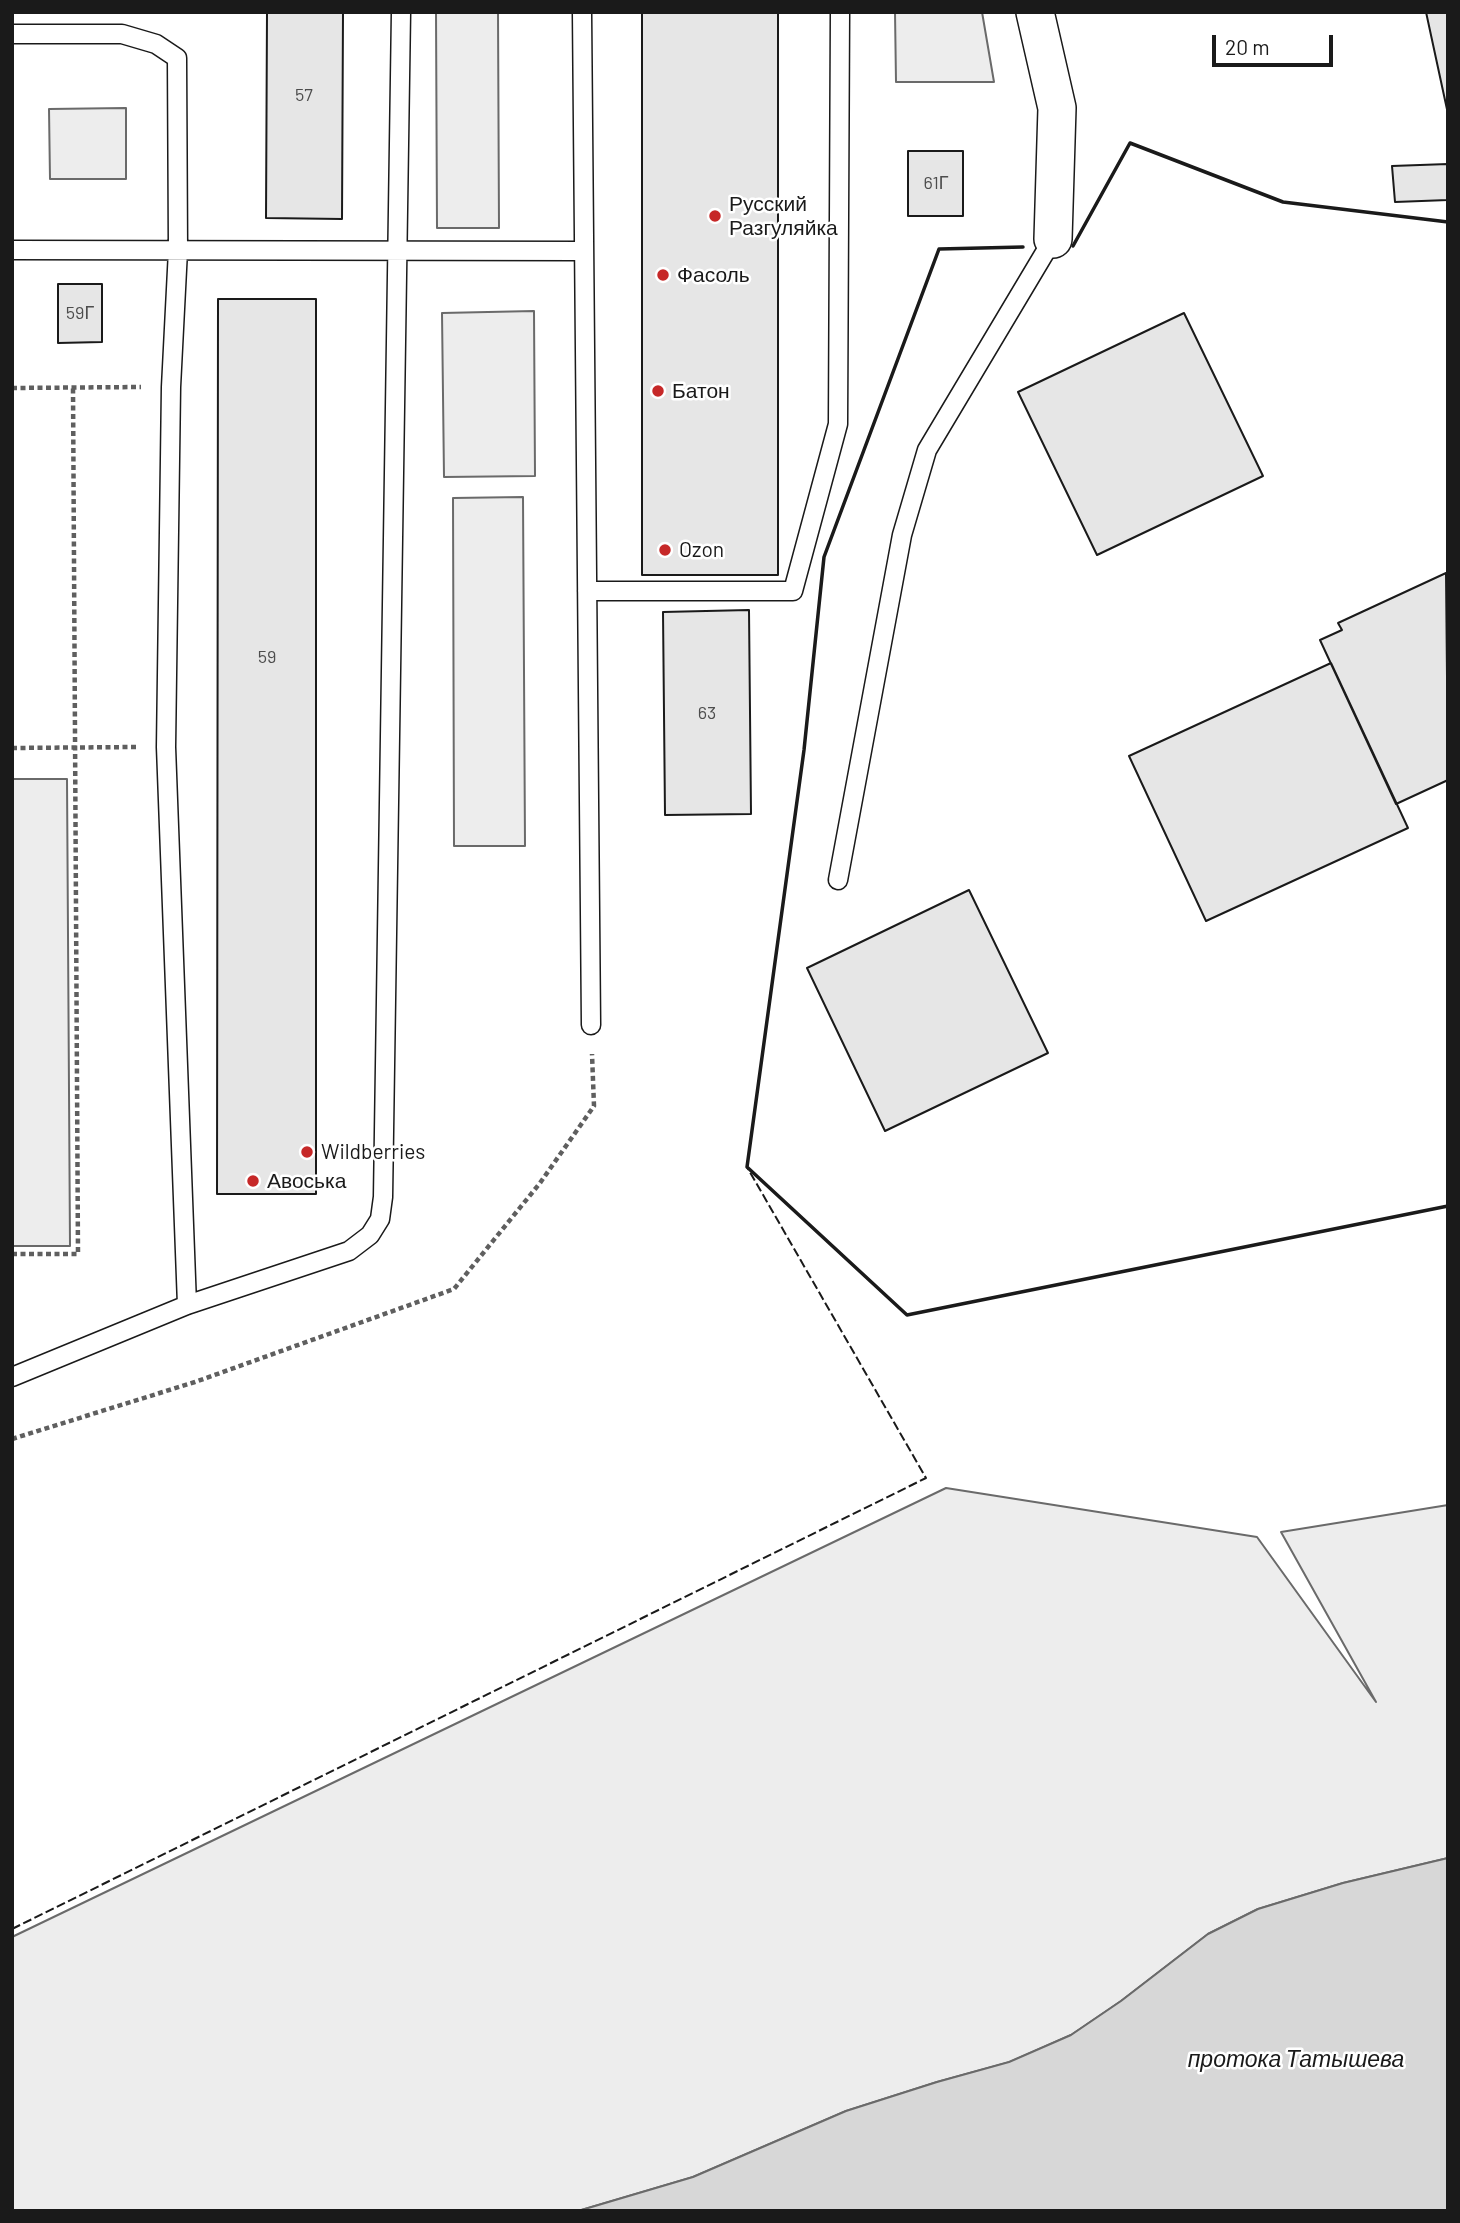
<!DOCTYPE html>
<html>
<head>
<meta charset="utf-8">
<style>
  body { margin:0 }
  #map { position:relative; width:1460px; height:2223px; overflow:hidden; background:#fff; font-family:Barlow,sans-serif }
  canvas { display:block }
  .frame { position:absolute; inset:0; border:14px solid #1a1a1a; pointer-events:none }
  .scale { position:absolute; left:1212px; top:35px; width:121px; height:32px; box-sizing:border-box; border:4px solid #1a1a1a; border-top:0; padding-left:9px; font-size:21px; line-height:24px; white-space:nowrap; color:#1a1a1a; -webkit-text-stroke:5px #fff; paint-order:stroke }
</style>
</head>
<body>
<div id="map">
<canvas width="1460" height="2223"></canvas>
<div class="frame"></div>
<div class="scale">20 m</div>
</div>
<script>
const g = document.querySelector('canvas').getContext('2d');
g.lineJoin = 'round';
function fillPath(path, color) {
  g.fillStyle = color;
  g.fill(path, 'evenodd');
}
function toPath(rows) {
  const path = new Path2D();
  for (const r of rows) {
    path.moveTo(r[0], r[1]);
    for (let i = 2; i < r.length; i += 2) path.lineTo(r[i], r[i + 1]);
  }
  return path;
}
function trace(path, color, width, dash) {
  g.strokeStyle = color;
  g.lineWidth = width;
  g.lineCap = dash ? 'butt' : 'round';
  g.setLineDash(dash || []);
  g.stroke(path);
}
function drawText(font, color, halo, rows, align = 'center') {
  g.font = font + ' Barlow,sans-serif';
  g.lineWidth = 5;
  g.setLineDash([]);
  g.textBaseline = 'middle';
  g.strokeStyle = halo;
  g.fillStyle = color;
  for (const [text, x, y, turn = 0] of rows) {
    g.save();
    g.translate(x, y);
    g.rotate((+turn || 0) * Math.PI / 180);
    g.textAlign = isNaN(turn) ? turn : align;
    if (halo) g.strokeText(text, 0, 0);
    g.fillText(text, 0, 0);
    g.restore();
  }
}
const green = toPath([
  [436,12,498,12,499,228,437,228,436,12],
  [895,12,982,12,994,82,896,82,895,12],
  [126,108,126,179,50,179,49,109,126,108],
  [534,311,535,476,444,477,442,313,534,311],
  [523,497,525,846,454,846,453,498,523,497],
  [12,779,67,779,70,1246,12,1246,12,779],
  [946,1488,1257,1537,1376,1702,1281,1532,1448,1505,1448,1858,1343,1883,1258,1909,1208,1934,1121,2001,1071,2035,1010,2062,937,2082,846,2111,693,2177,578,2211,12,2211,12,1937,946,1488]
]);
const water = toPath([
  [1448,1858,1448,2211,578,2211,693,2177,846,2111,937,2082,1009,2062,1071,2035,1121,2001,1208,1934,1258,1909,1343,1883,1448,1858]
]);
const building = toPath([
  [267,12,343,12,342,219,266,218,267,12],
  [642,12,778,12,778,575,642,575,642,12],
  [1426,12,1448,12,1448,114,1426,12],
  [908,151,963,151,963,216,908,216,908,151],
  [1448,164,1448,200,1395,202,1392,166,1448,164],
  [58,284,102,284,102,342,58,343,58,284],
  [218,299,316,299,316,1194,217,1194,218,299],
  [1184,313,1263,476,1097,555,1018,392,1184,313],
  [1446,573,1448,780,1396,804,1320,640,1342,630,1338,623,1446,573],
  [749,610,751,814,665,815,663,612,749,610],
  [1331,663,1408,828,1206,921,1129,756,1331,663],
  [969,890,1048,1053,885,1131,807,968,969,890]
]);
const path = toPath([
  [12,388,141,387],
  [12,748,137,747],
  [12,1254,78,1254,73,387],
  [12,1439,195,1382,454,1289,540,1183,594,1106,592,1054]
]);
const service = toPath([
  [582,12,591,1025],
  [12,34,122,34,156,44,177,58,178,250,171,387,166,747,187,1305],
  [12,250,582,251],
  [587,591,793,591,838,424,840,12],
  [838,880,902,535,927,450,1053,239],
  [12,1377,187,1305,349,1251,370,1235,380,1219,383,1197,401,12]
]);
const minor = toPath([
  [1035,12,1057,108,1053,239]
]);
const fence = toPath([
  [12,1929,926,1478,747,1167]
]);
const wall = toPath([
  [1073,246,1130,143,1283,202,1448,222],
  [1023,247,939,249,824,557,804,750,747,1167,907,1315,1448,1206]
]);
const markers = [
  [715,216,7,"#c62828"],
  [663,275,7,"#c62828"],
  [658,391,7,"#c62828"],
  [665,550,7,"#c62828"],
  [307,1152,7,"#c62828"],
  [253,1181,7,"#c62828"]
];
const numberNames = [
  ["57",304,95],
  ["61Г",936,183],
  ["59Г",80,313],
  ["59",267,657],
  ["63",707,713]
];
const poiNames = [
  ["Русский",729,204],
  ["Разгуляйка",729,228],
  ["Фасоль",677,275],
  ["Батон",672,391],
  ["Ozon",679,550],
  ["Wildberries",321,1152],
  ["Авоська",267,1181]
];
const waterNames = [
  ["протока Татышева",1296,2059]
];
fillPath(green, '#ededed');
trace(green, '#6a6a6a', 2);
fillPath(water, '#d7d7d7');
trace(water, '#6a6a6a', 2);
fillPath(building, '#e6e6e6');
trace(building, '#1a1a1a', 2);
trace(service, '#1a1a1a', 21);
trace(minor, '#1a1a1a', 40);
trace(path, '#5f5f5f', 4.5, [5, 3.5]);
trace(service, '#fff', 18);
trace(minor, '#fff', 37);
trace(fence, '#1a1a1a', 2, [9, 3.5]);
trace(wall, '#1a1a1a', 3.5);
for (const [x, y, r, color] of markers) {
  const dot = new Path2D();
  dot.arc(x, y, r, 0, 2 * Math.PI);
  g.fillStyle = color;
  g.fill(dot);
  trace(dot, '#fff', 2.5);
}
drawText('18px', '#4d4d4d', null, numberNames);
drawText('21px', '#1a1a1a', '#fff', poiNames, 'left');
drawText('italic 23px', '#1a1a1a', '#fff', waterNames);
</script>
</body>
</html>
